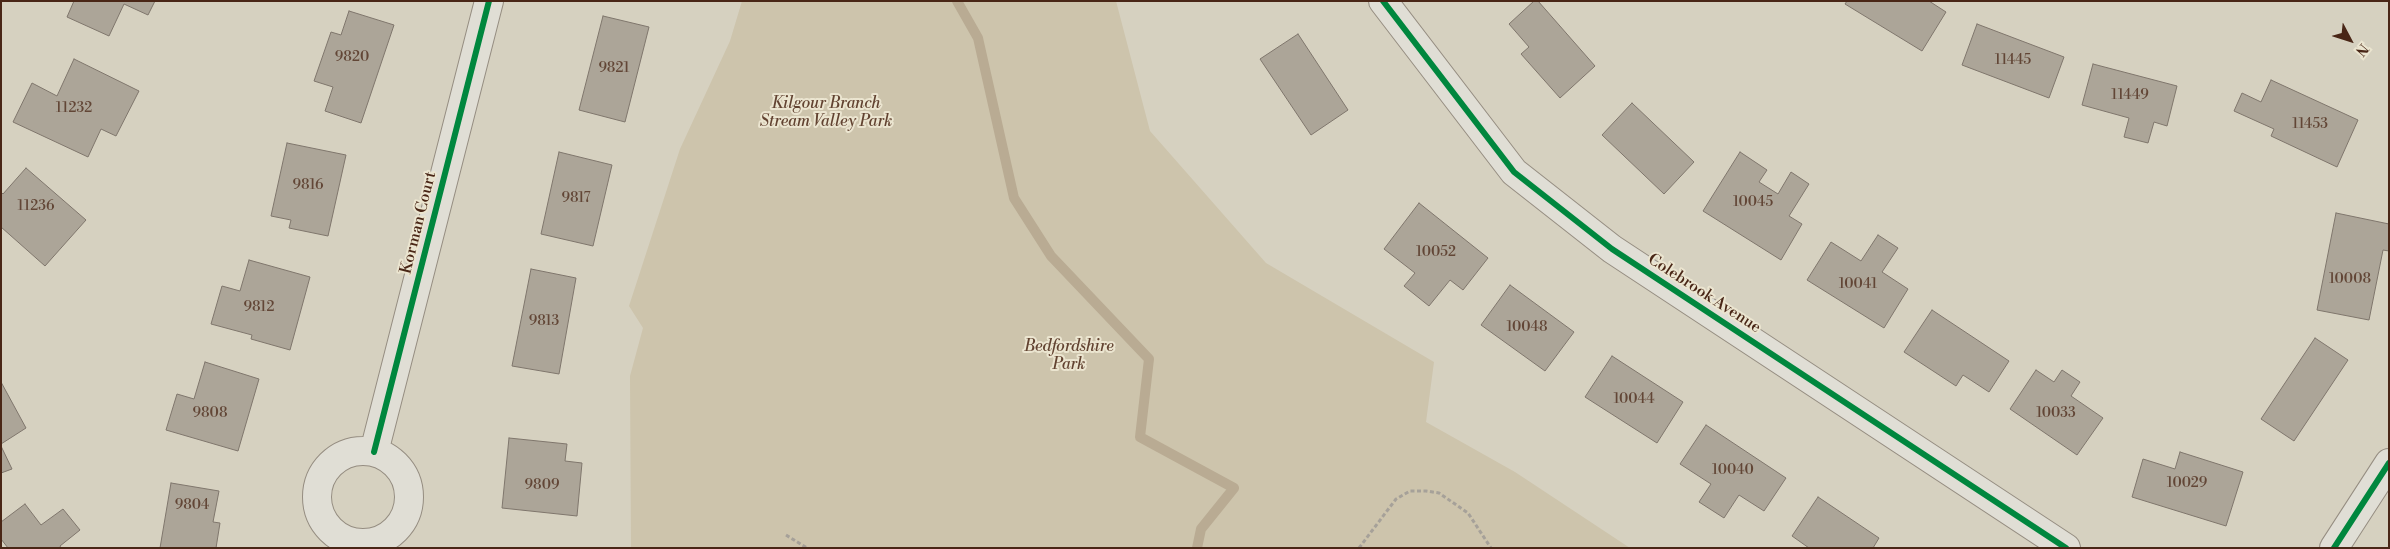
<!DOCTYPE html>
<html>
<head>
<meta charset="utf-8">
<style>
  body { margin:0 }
  #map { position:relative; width:2390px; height:549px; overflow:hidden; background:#d6d1c0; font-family:"Libre Bodoni",serif }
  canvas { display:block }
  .frame { position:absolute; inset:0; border:2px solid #492616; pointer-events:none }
  .north { position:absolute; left:2325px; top:15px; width:50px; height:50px; -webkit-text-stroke:4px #ebe5d0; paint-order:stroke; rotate:130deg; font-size:14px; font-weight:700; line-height:20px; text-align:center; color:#492616 }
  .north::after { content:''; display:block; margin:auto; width:18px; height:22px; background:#492616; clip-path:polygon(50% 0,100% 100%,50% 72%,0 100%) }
</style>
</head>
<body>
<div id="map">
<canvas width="2390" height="549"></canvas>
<div class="frame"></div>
<div class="north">N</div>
</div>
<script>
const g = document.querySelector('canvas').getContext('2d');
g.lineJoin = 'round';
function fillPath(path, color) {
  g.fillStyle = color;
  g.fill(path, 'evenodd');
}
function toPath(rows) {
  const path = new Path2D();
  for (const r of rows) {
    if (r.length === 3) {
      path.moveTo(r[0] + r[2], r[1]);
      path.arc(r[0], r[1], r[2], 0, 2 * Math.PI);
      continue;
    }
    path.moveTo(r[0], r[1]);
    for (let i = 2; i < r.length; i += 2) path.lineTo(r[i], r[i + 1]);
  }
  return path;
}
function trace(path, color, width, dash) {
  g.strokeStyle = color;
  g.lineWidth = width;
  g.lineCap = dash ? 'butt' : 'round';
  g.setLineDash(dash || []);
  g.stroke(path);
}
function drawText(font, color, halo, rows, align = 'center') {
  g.font = font + ' "Libre Bodoni",serif';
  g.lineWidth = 4;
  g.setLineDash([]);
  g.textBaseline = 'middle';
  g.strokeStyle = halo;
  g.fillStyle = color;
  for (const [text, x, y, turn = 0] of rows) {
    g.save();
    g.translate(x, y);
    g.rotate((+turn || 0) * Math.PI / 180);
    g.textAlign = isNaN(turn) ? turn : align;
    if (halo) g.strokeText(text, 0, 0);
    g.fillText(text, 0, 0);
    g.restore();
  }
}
const green = toPath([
  [742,1,1116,1,1150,131,1266,263,1434,362,1426,422,1515,472,1630,548,631,548,630,376,643,328,629,306,680,149,730,41]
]);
const stream = toPath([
  [957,1,978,38,1014,198,1051,256,1149,359,1140,437,1234,488,1201,529,1197,548]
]);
const building = toPath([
  [74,1,155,1,148,15,124,4,109,36,67,17,74,1],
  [1534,1,1538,1,1595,66,1560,98,1521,54,1529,47,1509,24,1534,1],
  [1847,1,1929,1,1946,12,1922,51,1845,4,1847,1],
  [349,11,394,25,361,123,325,111,333,87,314,81,331,32,341,35,349,11],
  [603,16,649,27,625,122,579,110,603,16],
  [1977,24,2064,57,2049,98,1962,65,1977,24],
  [1298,34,1348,110,1311,135,1260,59,1298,34],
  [74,59,139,91,116,136,101,129,88,157,13,122,32,83,57,96,74,59],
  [2093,64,2177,86,2167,126,2154,122,2148,143,2124,137,2129,118,2082,105,2093,64],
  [2271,80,2358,120,2337,167,2271,136,2274,129,2234,111,2242,93,2261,102,2271,80],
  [1632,103,1694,162,1664,194,1602,135,1632,103],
  [287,143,346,155,328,236,289,228,291,220,271,216,287,143],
  [559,152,612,165,593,246,541,234,559,152],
  [1740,152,1767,170,1759,182,1778,194,1791,172,1809,184,1789,216,1802,224,1781,260,1703,211,1740,152],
  [26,168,86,220,45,266,1,227,1,192,3,194,26,168],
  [1419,203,1488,258,1463,290,1450,280,1429,306,1404,286,1415,273,1384,249,1419,203],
  [2336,213,2389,224,2389,251,2383,250,2369,320,2317,310,2336,213],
  [1878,235,1898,248,1882,272,1908,289,1884,328,1807,280,1831,242,1861,261,1878,235],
  [249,260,310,277,290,350,251,339,252,335,211,324,222,286,240,291,249,260],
  [531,269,576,278,559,374,512,366,531,269],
  [1510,285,1574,332,1545,371,1481,325,1510,285],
  [1932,310,2009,361,1989,392,1963,375,1956,386,1904,352,1932,310],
  [2315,338,2348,360,2294,441,2261,419,2315,338],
  [1612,356,1683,402,1657,443,1585,397,1612,356],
  [205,362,259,379,238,451,166,430,177,394,194,399,205,362],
  [2036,370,2054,382,2062,370,2080,382,2071,396,2103,418,2077,455,2010,409,2036,370],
  [1,382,26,428,1,444,1,382],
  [1706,425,1786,478,1764,511,1739,495,1724,518,1699,502,1711,484,1680,464,1706,425],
  [509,438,567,444,565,461,582,463,577,516,502,508,509,438],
  [1,446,12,469,1,473,1,446],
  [2180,452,2243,472,2226,526,2132,497,2143,459,2175,469,2180,452],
  [171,483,219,491,213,522,220,523,216,548,160,548,171,483],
  [1818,497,1879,538,1873,548,1809,548,1792,536,1818,497],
  [25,504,41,525,63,509,80,530,60,546,61,548,8,548,1,539,1,522,25,504]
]);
const path = toPath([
  [786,535,807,548],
  [1359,548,1396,499,1410,491,1426,491,1439,493,1468,513,1491,548]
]);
const street = toPath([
  [1383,1,1514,172,1612,249,2066,548],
  [363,497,46],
  [374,452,489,1],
  [2334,548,2389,463]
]);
const cycleway = toPath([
  [1383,1,1514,172,1612,249,2066,548],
  [374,452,489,1],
  [2334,548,2389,463]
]);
const numberNames = [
  ["9820",352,58],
  ["11445",2013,61],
  ["9821",614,69],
  ["11449",2130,96],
  ["11232",74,109],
  ["11453",2310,125],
  ["9816",308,186],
  ["9817",576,199],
  ["10045",1753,203],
  ["11236",36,207],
  ["10052",1436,253],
  ["10008",2350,280],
  ["10041",1858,285],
  ["9812",259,308],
  ["9813",544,322],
  ["10048",1527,328],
  ["10044",1634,400],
  ["9808",210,414],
  ["10033",2056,414],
  ["10040",1733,471],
  ["10029",2187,484],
  ["9809",542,486],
  ["9804",192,506]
];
const parkNames = [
  ["Kilgour Branch",826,104],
  ["Stream Valley Park",826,122],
  ["Bedfordshire",1069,347],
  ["Park",1069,365]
];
const streetNames = [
  ["Korman Court",419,223,-76],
  ["Colebrook Avenue",1704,294,33]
];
fillPath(green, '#cdc4ac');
trace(stream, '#b9ab93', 10);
fillPath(building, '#aca598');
trace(building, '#7f766c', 1);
trace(street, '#958d81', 30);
trace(path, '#a6a199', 3, [4, 2.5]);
trace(street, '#e0ded5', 28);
trace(cycleway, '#00873e', 6);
drawText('14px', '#624636', null, numberNames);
drawText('italic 16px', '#624331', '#ebe5d0', parkNames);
drawText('16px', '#492616', '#ebe5d0', streetNames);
</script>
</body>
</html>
